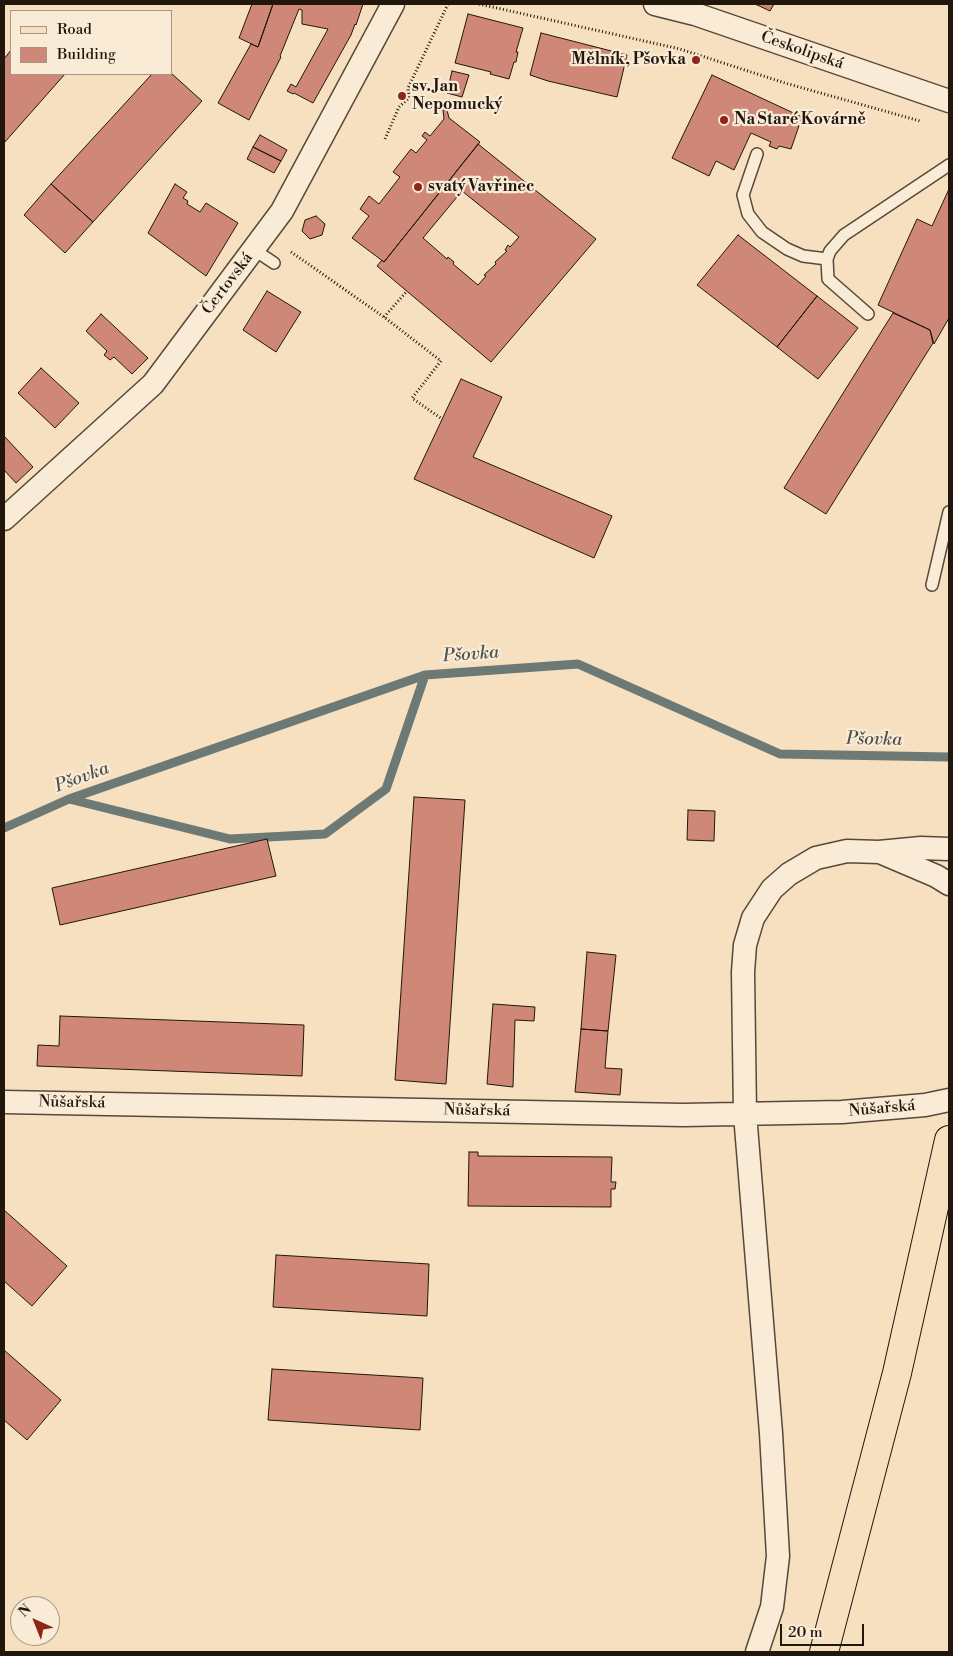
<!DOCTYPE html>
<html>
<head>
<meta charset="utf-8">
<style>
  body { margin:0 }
  #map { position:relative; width:953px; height:1656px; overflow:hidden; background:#f6e0c0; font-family:"Libre Bodoni",serif }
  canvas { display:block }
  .frame { position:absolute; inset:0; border:5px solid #21170d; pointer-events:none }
  .legend { position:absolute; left:10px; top:10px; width:162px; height:65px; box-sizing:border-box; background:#f9ebd6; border:1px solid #a39686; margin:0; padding:6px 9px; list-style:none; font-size:15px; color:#21170d }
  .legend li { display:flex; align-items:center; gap:10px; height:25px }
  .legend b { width:25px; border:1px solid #a39686 }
  .north { position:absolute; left:10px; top:1596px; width:50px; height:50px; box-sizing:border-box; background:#f9ebd6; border:1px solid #a39686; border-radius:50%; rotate:316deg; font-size:14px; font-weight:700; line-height:20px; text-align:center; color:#21170d }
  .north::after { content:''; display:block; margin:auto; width:18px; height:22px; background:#8f2418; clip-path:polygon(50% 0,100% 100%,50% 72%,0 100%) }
  .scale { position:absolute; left:780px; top:1624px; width:84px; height:22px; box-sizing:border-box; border:2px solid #21170d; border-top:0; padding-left:6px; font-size:15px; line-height:18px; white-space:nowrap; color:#21170d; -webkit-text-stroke:4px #f9ebd6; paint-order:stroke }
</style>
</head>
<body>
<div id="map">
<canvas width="953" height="1656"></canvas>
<div class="frame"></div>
<ul class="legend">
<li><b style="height:6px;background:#f6e0c0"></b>Road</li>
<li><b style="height:14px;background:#cf8778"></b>Building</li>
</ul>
<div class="north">N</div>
<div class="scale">20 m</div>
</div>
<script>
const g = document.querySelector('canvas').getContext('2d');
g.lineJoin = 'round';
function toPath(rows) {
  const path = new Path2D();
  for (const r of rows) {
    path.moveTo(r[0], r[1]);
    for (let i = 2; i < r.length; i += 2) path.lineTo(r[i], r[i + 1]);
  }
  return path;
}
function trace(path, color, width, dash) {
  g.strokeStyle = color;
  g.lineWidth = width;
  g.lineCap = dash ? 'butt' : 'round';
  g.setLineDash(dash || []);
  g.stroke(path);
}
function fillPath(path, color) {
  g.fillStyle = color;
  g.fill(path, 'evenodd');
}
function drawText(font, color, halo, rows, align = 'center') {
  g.font = font + ' "Libre Bodoni",serif';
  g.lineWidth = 4.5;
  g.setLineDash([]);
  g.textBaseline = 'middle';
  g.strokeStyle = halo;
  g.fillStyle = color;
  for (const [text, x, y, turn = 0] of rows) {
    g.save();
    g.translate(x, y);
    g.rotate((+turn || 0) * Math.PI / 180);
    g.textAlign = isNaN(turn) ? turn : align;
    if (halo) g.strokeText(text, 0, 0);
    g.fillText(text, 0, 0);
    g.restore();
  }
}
const stream = toPath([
  [69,799,230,839,325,834,386,789,425,675],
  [4,828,69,799,425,675,578,664,780,754,949,757]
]);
const building = toPath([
  [252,4,273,4,258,47,239,38,252,4],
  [273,4,363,4,356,25,355,24,351,35,313,103,294,93,293,94,287,91,291,84,296,87,328,29,302,24,302,10,299,9,280,56,281,57,249,120,218,103,251,44,258,47,273,4],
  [755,4,774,4,770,11,755,4],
  [468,14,523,28,516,52,518,52,516,62,514,62,509,79,490,74,491,72,455,63,468,14],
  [541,33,627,55,617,97,548,81,530,75,541,33],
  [11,50,11,74,65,74,4,143,4,59,11,50],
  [452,71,469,75,462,97,447,93,452,71],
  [171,73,202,101,93,222,51,184,152,74,171,73],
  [712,75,802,117,791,149,779,146,777,149,769,146,771,142,751,133,734,170,716,161,709,176,672,158,712,75],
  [443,110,447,110,449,118,480,142,384,262,352,238,369,216,360,209,369,196,379,204,400,177,393,172,411,149,416,153,427,140,422,136,425,132,430,136,444,119,443,110],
  [260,135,287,150,281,161,253,147,260,135],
  [478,144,596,239,491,362,377,266,382,260,384,262,478,144],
  [462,191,519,237,510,247,508,245,505,250,507,251,495,262,496,264,484,275,486,276,478,285,453,264,454,262,448,257,447,259,423,238,462,191],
  [253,147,281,161,274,173,247,159,253,147],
  [51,184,93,222,65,253,24,215,51,184],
  [175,184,187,192,183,198,188,201,187,204,200,212,206,203,238,223,206,276,148,233,175,184],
  [949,189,949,318,934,344,930,330,878,305,917,219,932,226,949,189],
  [316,216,325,224,322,235,310,239,302,231,305,220,316,216],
  [738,235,817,296,777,347,697,285,738,235],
  [267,291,301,312,276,352,243,330,267,291],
  [817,296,858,328,818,379,777,347,817,296],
  [893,313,930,330,933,343,826,514,784,488,893,313],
  [101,314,148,358,132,374,114,357,110,360,104,355,107,351,86,331,101,314],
  [41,368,79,403,55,428,18,393,41,368],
  [461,379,502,397,473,457,612,516,594,558,414,479,461,379],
  [4,436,33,467,16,483,4,470,4,436],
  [414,797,465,800,446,1084,395,1080,414,797],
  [688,810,715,811,714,841,687,840,688,810],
  [267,839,276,876,60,925,52,888,267,839],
  [587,952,616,955,608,1031,581,1029,587,952],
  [493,1004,535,1007,534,1021,515,1020,513,1087,487,1084,493,1004],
  [60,1016,304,1025,302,1076,37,1066,38,1045,59,1046,60,1016],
  [581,1029,608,1031,605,1068,622,1069,620,1095,575,1092,581,1029],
  [469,1152,478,1152,478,1156,612,1157,611,1182,616,1182,615,1189,611,1189,611,1207,468,1206,469,1152],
  [4,1210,67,1266,32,1306,4,1281,4,1210],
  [276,1255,429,1264,427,1316,273,1307,276,1255],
  [4,1350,61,1400,27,1440,4,1420,4,1350],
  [272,1369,423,1378,420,1430,268,1420,272,1369]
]);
const path = toPath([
  [479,4,680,49,785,83,920,121],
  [385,139,399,107,409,98,408,88,448,4],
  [291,252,384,317,441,361,412,398,442,419],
  [384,317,407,291]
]);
const service = toPath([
  [757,154,743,195,748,214,762,232,787,249,803,256,827,259],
  [253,249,274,263],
  [868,314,828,279,827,259,830,251,844,235,949,165],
  [932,585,949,512]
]);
const minor = toPath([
  [655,4,695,14,949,101],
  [4,519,153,384,282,211,393,4],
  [882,853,936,876,949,884],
  [4,1102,683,1115,842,1112,925,1105,949,1100],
  [757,1652,772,1607,778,1556,771,1433,745,1114,743,972,745,945,753,918,772,889,789,874,816,858,847,851,879,852,921,848,949,849]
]);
const primary = toPath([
  [824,1652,897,1373,949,1140]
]);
const markers = [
  [696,60,5,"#8f2418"],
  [402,96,5,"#8f2418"],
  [724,120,5,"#8f2418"],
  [418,187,5,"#8f2418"]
];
const streetNames = [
  ["Českolipská",802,51,19],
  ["Čertovská",228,284,-53],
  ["Nůšařská",72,1103,1],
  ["Nůšařská",882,1109,-5],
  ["Nůšařská",477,1111,1]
];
const poiNames = [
  ["Mělník, Pšovka",686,60,"right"],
  ["sv. Jan",412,87],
  ["Nepomucký",412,105],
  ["Na Staré Kovárně",734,120],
  ["svatý Vavřinec",428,187]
];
const waterNames = [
  ["Pšovka",471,655,-4],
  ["Pšovka",874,740,1],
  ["Pšovka",82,778,-20]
];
trace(stream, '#6c7975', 9);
fillPath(building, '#cf8778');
trace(building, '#21170d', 1);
trace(service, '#56493a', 14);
trace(minor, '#56493a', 25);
trace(primary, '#21170d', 30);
trace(path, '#21170d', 3, [1, 2.5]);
trace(service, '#f9ebd6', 11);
trace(minor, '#f9ebd6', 22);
trace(primary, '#f6e0c0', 28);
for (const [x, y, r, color] of markers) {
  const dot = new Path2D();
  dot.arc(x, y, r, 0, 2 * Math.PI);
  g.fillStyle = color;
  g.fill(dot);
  trace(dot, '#f9ebd6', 2);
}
drawText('16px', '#21170d', '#f9ebd6', streetNames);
drawText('bold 16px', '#21170d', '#f9ebd6', poiNames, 'left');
drawText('italic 18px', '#4d504a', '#f9ebd6', waterNames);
</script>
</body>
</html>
